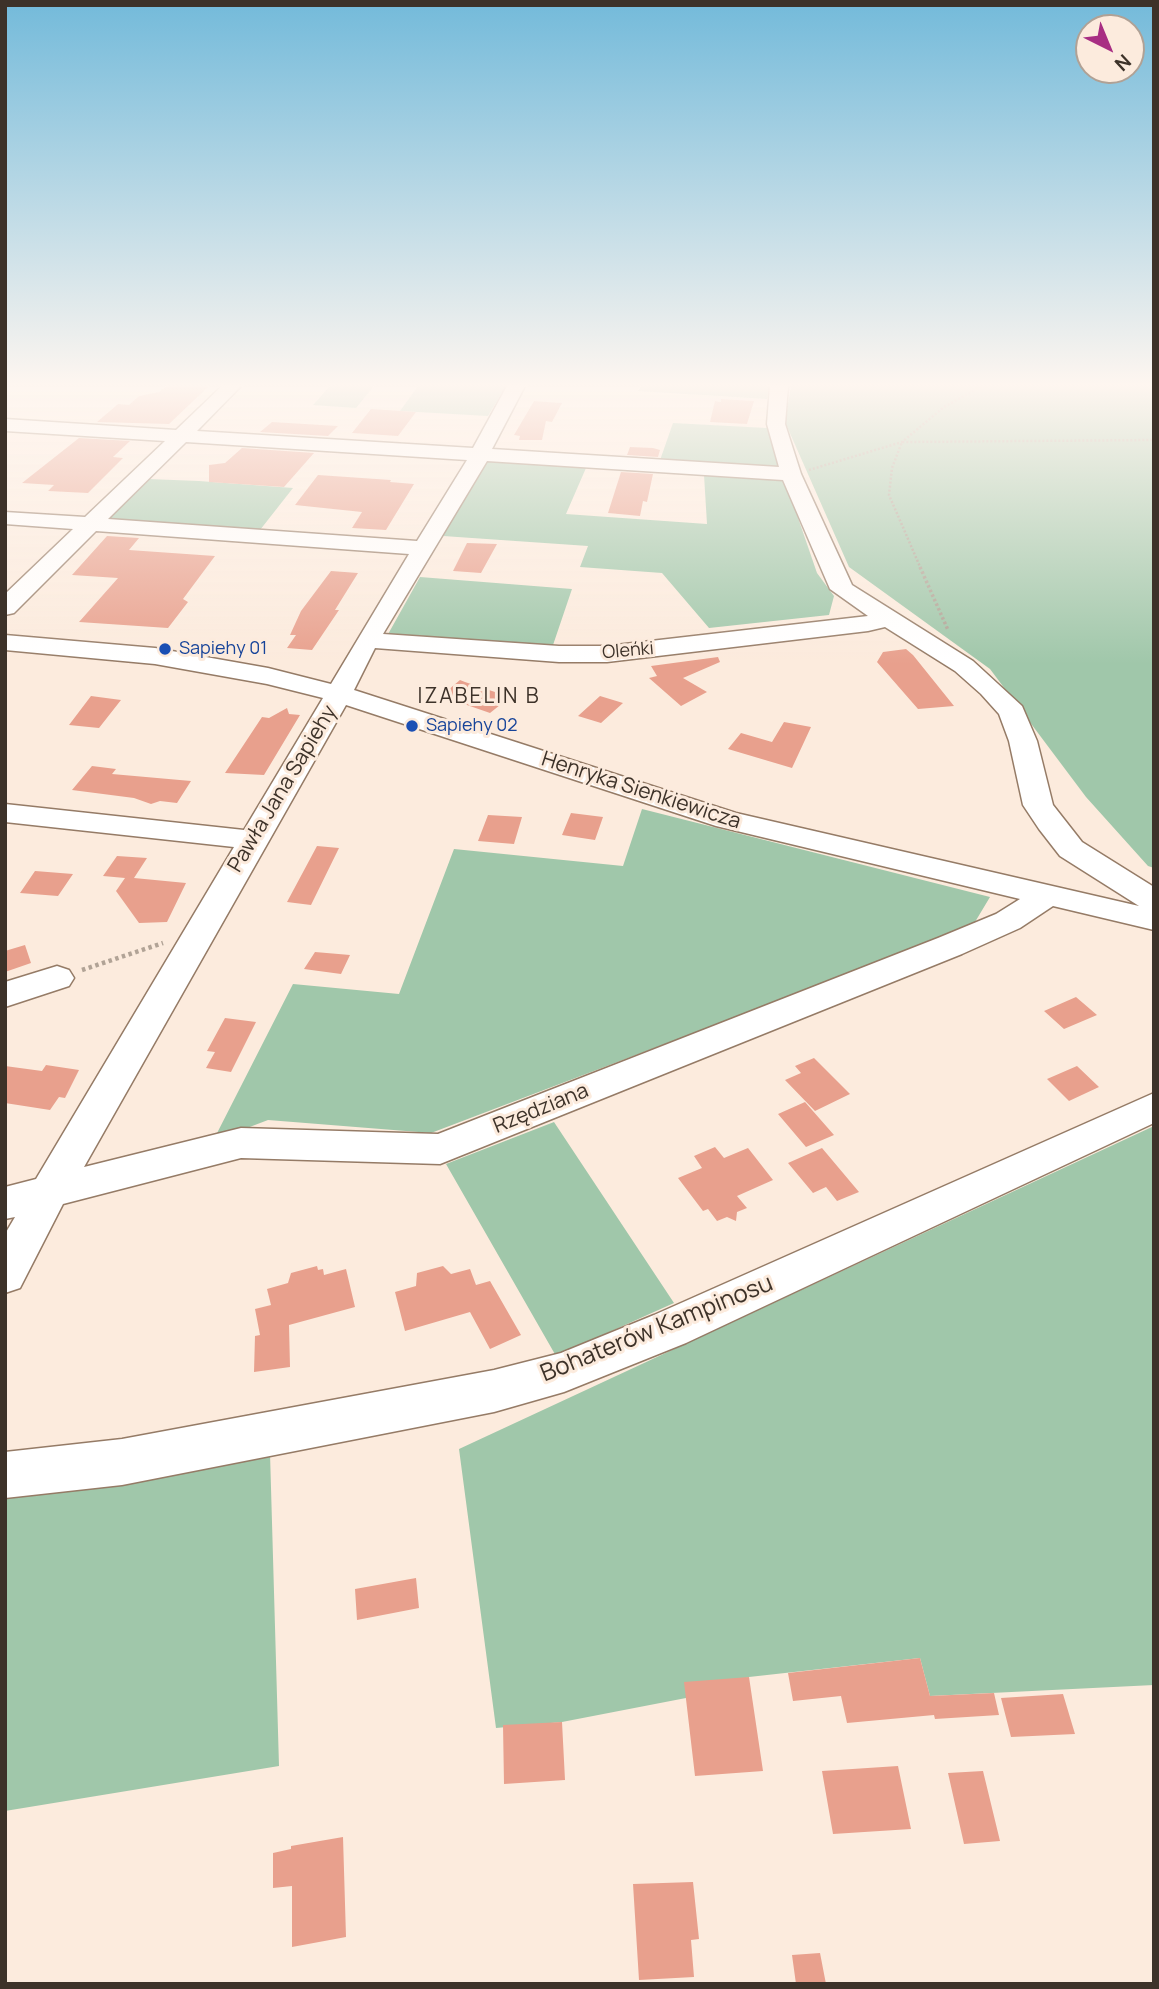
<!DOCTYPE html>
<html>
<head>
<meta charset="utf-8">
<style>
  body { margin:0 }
  #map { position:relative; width:1159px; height:1989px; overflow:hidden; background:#fcebdd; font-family:Manrope,sans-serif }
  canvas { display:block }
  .frame { position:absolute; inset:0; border:7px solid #3d3229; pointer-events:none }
  .north { position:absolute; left:1075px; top:14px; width:70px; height:70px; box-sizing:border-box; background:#fcebdd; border:2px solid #b0a195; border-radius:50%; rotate:137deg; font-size:19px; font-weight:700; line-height:28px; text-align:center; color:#3d3229 }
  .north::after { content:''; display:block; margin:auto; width:24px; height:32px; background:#a82e83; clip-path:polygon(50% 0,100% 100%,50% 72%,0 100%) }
</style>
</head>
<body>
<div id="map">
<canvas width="1159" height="1989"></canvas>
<div class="frame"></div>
<div class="north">N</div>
</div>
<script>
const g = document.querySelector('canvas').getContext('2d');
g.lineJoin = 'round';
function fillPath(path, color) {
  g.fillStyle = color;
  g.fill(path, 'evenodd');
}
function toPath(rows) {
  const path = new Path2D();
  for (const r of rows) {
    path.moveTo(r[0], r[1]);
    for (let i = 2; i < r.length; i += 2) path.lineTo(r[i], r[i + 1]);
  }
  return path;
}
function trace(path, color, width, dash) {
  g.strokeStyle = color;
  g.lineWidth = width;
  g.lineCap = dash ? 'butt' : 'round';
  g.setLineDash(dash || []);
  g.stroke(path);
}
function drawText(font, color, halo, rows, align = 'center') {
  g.font = font + ' Manrope,sans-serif';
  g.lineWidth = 6;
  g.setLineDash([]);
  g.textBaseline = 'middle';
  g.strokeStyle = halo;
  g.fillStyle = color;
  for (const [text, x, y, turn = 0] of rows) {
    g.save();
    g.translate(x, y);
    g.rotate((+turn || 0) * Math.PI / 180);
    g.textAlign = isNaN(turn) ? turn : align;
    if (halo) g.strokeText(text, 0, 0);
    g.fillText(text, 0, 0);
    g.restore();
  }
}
const green = toPath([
  [330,386,374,386,356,408,313,405],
  [418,386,506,386,488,416,400,411],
  [641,386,769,386,767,399,638,391],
  [791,386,1154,386,1154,868,1148,866,1086,797,990,669,849,567,785,422],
  [673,423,767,428,782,470,659,463],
  [485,460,586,468,566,514,707,524,704,475,785,480,817,573,834,596,829,615,709,628,662,573,580,567,588,546,443,536],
  [149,479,199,481,293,488,260,530,107,520],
  [420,577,572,589,552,648,387,636],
  [642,809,990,897,972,927,431,1133,268,1120,213,1141,293,984,399,994,454,849,623,866],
  [554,1122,674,1303,556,1356,446,1164],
  [1154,1126,1154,1685,930,1696,920,1658,749,1677,686,1698,562,1722,496,1728,459,1449],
  [270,1453,279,1766,5,1811,5,1496]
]);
const building = toPath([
  [166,386,209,386,169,424,97,422,118,404,129,405,139,396,159,392],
  [721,399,754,401,747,424,710,422,715,401,721,402],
  [534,401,562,403,552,422,546,421,542,440,519,440,520,436,514,435],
  [371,409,416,412,398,436,352,433],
  [272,422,338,426,328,436,260,432],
  [79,438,130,441,113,457,123,458,88,493,48,491,54,485,22,483],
  [630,447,653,448,660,450,658,457,627,455],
  [242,448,314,453,284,487,209,482,209,465,225,463],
  [621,472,653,474,647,502,643,501,640,516,608,513],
  [318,475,391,480,390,482,414,484,386,530,352,528,362,512,295,505],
  [107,536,139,538,129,550,215,556,183,599,188,602,168,628,79,622,118,578,72,575],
  [467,543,497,544,481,573,453,571],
  [331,571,358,573,335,610,339,610,312,650,287,648,296,635,290,635,301,611],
  [906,649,913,655,954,706,918,709,877,662,883,652],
  [718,657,720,662,683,678,707,692,681,706,649,678,657,676,651,666],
  [460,680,465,682,510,697,490,713,441,696],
  [91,696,121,700,99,728,69,725],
  [600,696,623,703,601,723,578,716],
  [287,708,289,714,300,715,264,775,225,773,262,717,269,718],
  [784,722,811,727,792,768,728,749,741,733,772,742],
  [92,766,116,769,112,774,191,781,177,803,160,801,151,804,134,798,72,790],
  [571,813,603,817,595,840,562,835],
  [488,815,522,817,514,844,478,841],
  [317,846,339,848,311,905,287,902],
  [117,856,147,858,134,878,186,883,167,922,139,923,116,891,125,878,103,876],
  [35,871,73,874,58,896,20,893],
  [25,945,31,963,5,972,5,951],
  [315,952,350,955,341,974,304,969],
  [1076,997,1097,1015,1064,1029,1044,1011],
  [225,1018,256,1022,231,1072,206,1068,215,1052,207,1051],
  [814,1058,850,1094,815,1111,785,1080,801,1073,795,1066],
  [46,1065,79,1070,65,1098,59,1097,50,1110,5,1103,5,1066,42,1071],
  [1077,1066,1099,1087,1069,1101,1047,1079],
  [805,1102,834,1135,806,1147,778,1114],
  [715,1147,724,1158,748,1148,773,1180,737,1196,747,1208,737,1212,736,1221,727,1217,717,1221,708,1209,703,1211,678,1178,702,1168,694,1156],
  [822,1148,859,1192,837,1201,826,1187,813,1193,788,1163],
  [317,1266,318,1270,323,1269,324,1275,346,1269,355,1307,289,1325,290,1367,254,1372,255,1336,260,1335,255,1309,271,1305,267,1289,288,1283,291,1273],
  [443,1266,451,1274,470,1269,476,1285,490,1281,521,1335,490,1349,470,1312,405,1331,395,1292,416,1286,417,1273],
  [416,1578,419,1608,357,1620,355,1589],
  [920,1658,930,1696,994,1693,999,1715,935,1719,934,1715,847,1723,841,1696,793,1701,788,1673],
  [749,1677,763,1771,695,1776,684,1682],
  [1063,1694,1075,1734,1011,1737,1001,1698],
  [562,1722,565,1780,504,1784,503,1725],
  [898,1766,911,1829,833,1834,822,1771],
  [983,1771,1000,1841,964,1844,948,1773],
  [343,1837,346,1937,292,1947,292,1886,273,1888,273,1853,291,1849,291,1846],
  [693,1882,699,1939,691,1940,694,1977,639,1980,633,1884],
  [820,1953,826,1984,796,1984,792,1955]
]);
const pathFar2 = toPath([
  [809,470,902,442,944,407,982,386],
  [921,569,889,495,892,468,902,442,1154,440]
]);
const pathFar1 = toPath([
  [920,567,948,630]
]);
const path = toPath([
  [82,970,163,943]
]);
const minor = toPath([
  [222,386,241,386,197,431,473,448,507,386,525,386,492,449,779,467,767,424,770,386,788,386,785,424,801,474,852,585,973,661,1022,706,1037,741,1053,805,1082,842,1154,887,1154,930,1053,906,1020,928,962,954,440,1164,241,1158,63,1204,20,1288,5,1293,5,1234,15,1217,5,1219,5,1187,36,1179,234,847,5,822,5,804,244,830,323,698,267,684,155,664,5,650,5,635,155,648,268,668,331,684,409,554,96,531,14,613,5,615,5,594,73,529,5,524,5,512,85,517,165,441,5,431,5,419,176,430,222,386],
  [186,442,467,460,417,541,108,519,186,442],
  [487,461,783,480,830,589,868,616,607,646,559,646,383,634,487,461],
  [885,627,955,671,981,694,999,714,1009,741,1023,805,1039,829,1060,856,1139,906,736,813,354,690,375,648,559,662,607,662,868,631,885,627],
  [346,705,716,826,1020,899,996,914,938,938,438,1134,241,1128,84,1167,346,705],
  [57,966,69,970,74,978,69,986,5,1007,5,982,57,966],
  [1154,1093,1154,1123,686,1343,564,1392,494,1412,122,1485,5,1498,5,1452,122,1439,494,1370,561,1353,654,1315,1154,1093]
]);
const markers = [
  [165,649,7,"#1a4fb4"],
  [412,726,7,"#1a4fb4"]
];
const farTransitnames = [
  ["Sapiehy 01",179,649],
  ["Sapiehy 02",426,726]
];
const farStreetnames = [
  ["Oleńki",628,651,-5]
];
const farQuarternames = [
  ["IZABELIN B",479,697]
];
const streetNames = [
  ["Pawła Jana Sapiehy",283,789,-59],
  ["Henryka Sienkiewicza",641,791,18],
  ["Rzędziana",541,1109,-22]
];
const nearStreetnames = [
  ["Bohaterów Kampinosu",657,1329,-22]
];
fillPath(green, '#a0c7aa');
fillPath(building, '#e8a08d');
trace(minor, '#957b66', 3);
trace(pathFar2, '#b1a396', 2.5, [2, 2]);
trace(pathFar1, '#b1a396', 3.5, [2.5, 2.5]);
trace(path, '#b1a396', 4.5, [3.5, 3.5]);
fillPath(minor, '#fff');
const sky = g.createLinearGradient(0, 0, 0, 664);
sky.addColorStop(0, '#73bada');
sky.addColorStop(0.58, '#fef6f0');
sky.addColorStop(1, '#fef6f000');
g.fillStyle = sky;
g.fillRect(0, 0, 1159, 664);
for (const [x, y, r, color] of markers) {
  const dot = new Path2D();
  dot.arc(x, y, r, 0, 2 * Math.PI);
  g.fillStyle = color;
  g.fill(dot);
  trace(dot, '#fcebdd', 2.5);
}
drawText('18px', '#164399', '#fcebdd', farTransitnames, 'left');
drawText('18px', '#3d3229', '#fcebdd', farStreetnames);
g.letterSpacing = '2px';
drawText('21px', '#3d3229', '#fcebdd', farQuarternames);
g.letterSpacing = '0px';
drawText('21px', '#3d3229', '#fcebdd', streetNames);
drawText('24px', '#3d3229', '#fcebdd', nearStreetnames);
</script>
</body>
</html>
